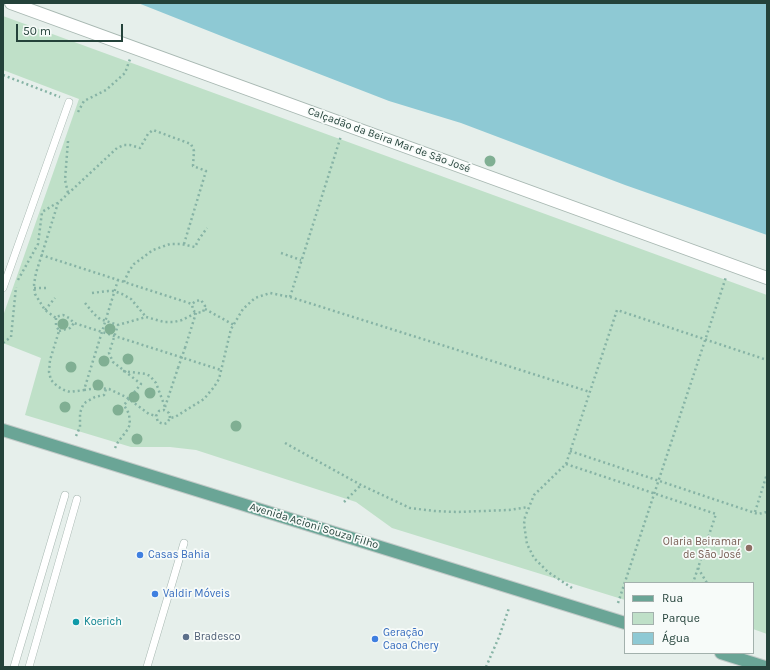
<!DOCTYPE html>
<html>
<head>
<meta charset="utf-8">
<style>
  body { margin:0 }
  #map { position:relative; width:770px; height:670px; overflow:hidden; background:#e6efeb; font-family:Karla,sans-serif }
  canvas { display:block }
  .frame { position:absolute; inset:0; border:4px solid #24423a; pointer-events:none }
  .legend { position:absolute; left:624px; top:582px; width:130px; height:72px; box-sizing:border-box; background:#f7fbf9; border:1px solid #a3b1ad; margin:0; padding:5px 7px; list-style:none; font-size:12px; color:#24423a }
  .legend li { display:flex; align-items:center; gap:8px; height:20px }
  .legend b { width:20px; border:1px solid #a3b1ad }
  .scale { position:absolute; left:16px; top:24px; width:107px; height:18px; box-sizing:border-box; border:2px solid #24423a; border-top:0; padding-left:5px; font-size:12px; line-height:14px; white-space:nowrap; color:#24423a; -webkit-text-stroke:3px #f7fbf9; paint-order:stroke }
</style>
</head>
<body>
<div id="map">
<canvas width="770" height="670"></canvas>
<div class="frame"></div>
<ul class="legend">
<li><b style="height:5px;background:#6aa596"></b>Rua</li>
<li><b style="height:11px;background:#bfe0c8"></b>Parque</li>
<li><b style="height:11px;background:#8ec9d4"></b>Água</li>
</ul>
<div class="scale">50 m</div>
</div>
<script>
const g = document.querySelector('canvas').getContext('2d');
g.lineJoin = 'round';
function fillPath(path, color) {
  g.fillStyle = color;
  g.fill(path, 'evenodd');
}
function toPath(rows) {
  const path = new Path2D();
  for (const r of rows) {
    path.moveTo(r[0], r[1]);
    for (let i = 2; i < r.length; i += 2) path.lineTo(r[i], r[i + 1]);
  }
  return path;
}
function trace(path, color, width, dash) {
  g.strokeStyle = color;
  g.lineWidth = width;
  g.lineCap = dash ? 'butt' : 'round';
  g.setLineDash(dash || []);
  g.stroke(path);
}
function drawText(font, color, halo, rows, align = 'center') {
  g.font = font + ' Karla,sans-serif';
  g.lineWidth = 3.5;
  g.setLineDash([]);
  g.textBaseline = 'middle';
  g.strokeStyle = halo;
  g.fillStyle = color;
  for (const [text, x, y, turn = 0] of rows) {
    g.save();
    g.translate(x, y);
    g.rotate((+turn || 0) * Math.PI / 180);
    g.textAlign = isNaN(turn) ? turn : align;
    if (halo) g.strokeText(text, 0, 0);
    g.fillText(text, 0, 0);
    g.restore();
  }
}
const green = toPath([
  [3,16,767,295,767,634,753,629,753,583,625,583,625,600,392,528,356,502,196,450,170,447,131,447,25,415,41,358,3,343,3,316,79,99,3,70]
]);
const water = toPath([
  [138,3,767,3,767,235,625,185,461,123,389,101,229,39]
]);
const path = toPath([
  [3,75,60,97],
  [78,112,84,101,106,90,125,73,130,59],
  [68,141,65,180,68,193],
  [184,244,206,171,193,166,194,151,191,144,153,130,148,134,140,148,130,145,124,145,117,148,58,203,36,273,34,284,35,294,45,310,56,318,59,316,63,315,69,318,74,323,221,370],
  [281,253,301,260],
  [41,255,192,304],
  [18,280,38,244,42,212,57,203],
  [124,282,129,271,134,264,153,250,170,244,181,244,195,247,199,239,207,228],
  [34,288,48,288],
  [92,293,108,291,114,291,122,294,131,299,146,317],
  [290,297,341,136],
  [85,303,94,314,100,319,118,325],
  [205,309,234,325],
  [45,310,55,298],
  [56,318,56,325,59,331,50,360,49,372,51,380,57,386,64,390,70,392,84,390,118,280],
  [59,331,70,328,74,323],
  [3,343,11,337,16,287],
  [185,348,196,313],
  [123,371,146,374,150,376,156,383,165,407],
  [84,390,99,388,109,389,126,397,149,414,156,416],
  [165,407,178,368],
  [170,418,169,413,164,410,159,411,156,416,158,422,164,424,167,423,170,418,175,417,204,399,214,387,219,379,231,329,243,309,255,298,270,293,290,297,590,392],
  [76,436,80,427,80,413,83,405,86,402,95,397,104,395,106,389],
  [285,443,361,485,410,508,434,511,457,512,509,510,528,507],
  [115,448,118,442,128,429,130,424,129,414,124,405,141,384,113,362,109,353,118,325,146,317,164,322,174,322,182,320,196,313,203,312,205,306,201,300,196,301,192,304,193,310,196,313],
  [570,451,758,514,767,512],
  [566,464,716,514,693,583],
  [344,502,361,485],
  [755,512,767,474],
  [698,568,707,583],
  [572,588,548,572,534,558,527,544,524,524,525,517,534,495,566,464,617,310,767,360],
  [618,603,726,277],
  [486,667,499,637,509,608]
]);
const lane = toPath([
  [3,288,69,102],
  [14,667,65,495],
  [29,667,77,499],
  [147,667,184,543]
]);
const street = toPath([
  [11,3,767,278]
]);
const primary = toPath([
  [3,430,625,623],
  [721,653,765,667]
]);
const pathBridge = toPath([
  [178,368,185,348]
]);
const trees = [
  [490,161],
  [63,324],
  [110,329],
  [128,359],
  [104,361],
  [71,367],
  [98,385],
  [150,393],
  [134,397],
  [65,407],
  [118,410],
  [236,426],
  [137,439]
];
const markers = [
  [749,548,4,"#8d6e63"],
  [140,555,4,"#3f7fe0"],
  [155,594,4,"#3f7fe0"],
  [76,622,4,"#0f9aa8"],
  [186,637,4,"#5c6f8a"],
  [375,639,4,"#3f7fe0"]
];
const streetNames = [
  ["Calçadão da Beira Mar de São José",389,140,20],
  ["Avenida Acioni Souza Filho",314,526,17]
];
const educationNames = [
  ["Olaria Beiramar",741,542],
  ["de São José",741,555]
];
const shopNames = [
  ["Casas Bahia",148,555],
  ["Valdir Móveis",163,594],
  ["Geração",383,633],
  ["Caoa Chery",383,646]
];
const cultureNames = [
  ["Koerich",84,622]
];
const serviceNames = [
  ["Bradesco",194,637]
];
fillPath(green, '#bfe0c8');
fillPath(water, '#8ec9d4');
trace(lane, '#a8b8b2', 8);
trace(street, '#a8b8b2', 14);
trace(primary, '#c2cac8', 14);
trace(path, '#86b3a5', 2.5, [2, 3]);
trace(lane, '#fff', 7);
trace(street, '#fff', 12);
trace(primary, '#6aa596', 12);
trace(pathBridge, '#86b3a5', 2.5, [2, 3]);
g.fillStyle = '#80af93';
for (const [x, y] of trees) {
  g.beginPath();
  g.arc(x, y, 5.5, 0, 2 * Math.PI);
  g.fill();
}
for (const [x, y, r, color] of markers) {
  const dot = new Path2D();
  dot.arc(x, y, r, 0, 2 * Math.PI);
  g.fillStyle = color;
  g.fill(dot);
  trace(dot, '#f7fbf9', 1.5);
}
drawText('11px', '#24423a', '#f7fbf9', streetNames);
drawText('11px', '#785e54', '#f7fbf9', educationNames, 'right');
drawText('11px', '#366cbe', '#f7fbf9', shopNames, 'left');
drawText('11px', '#0d838f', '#f7fbf9', cultureNames, 'left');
drawText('11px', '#4e5e75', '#f7fbf9', serviceNames, 'left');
</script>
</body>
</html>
